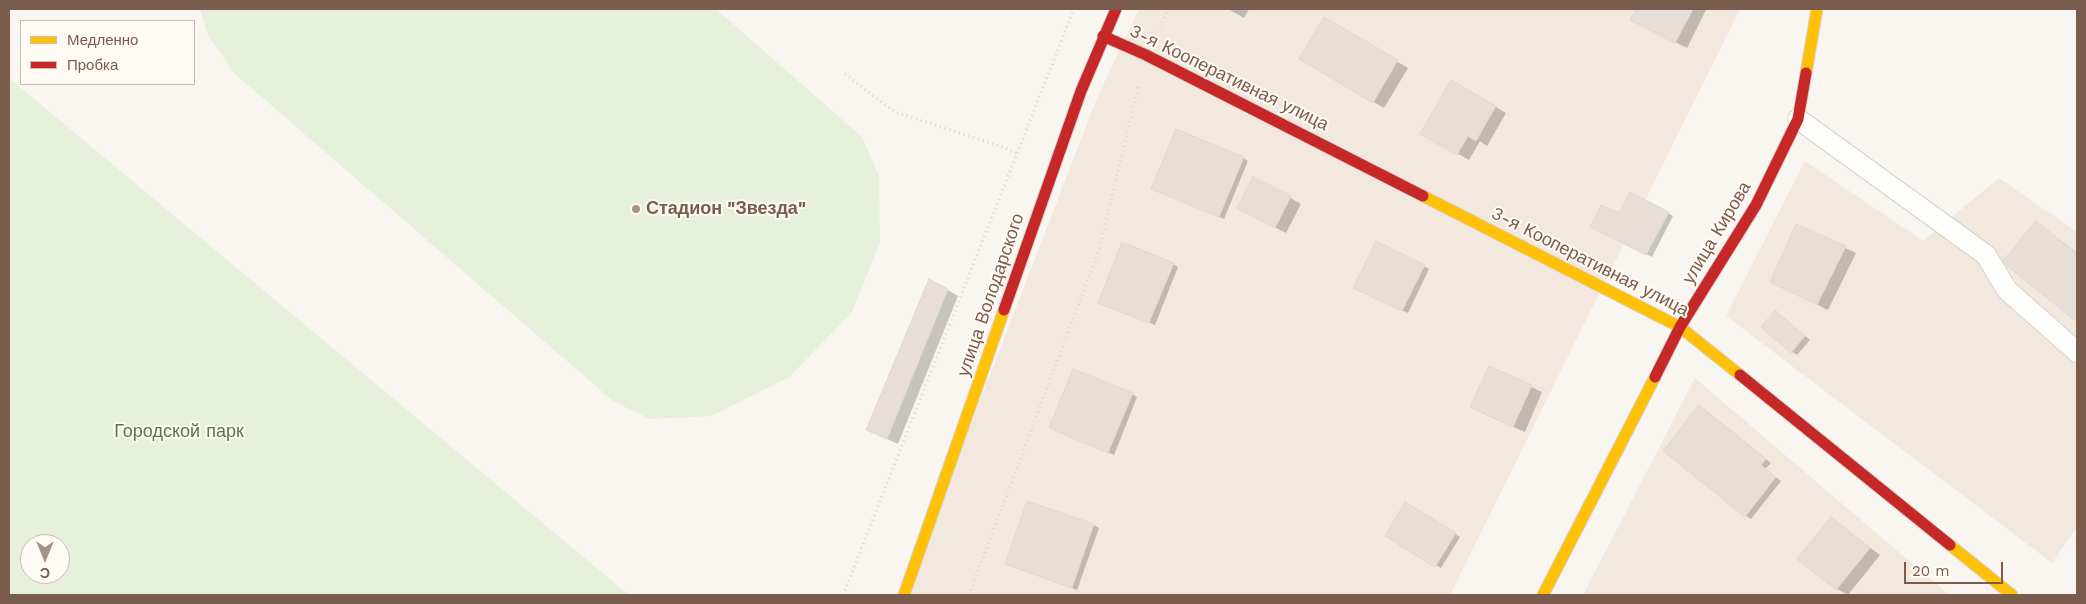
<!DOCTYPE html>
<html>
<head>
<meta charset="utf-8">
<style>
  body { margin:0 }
  #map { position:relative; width:2086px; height:604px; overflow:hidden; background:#f9f5f0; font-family:"Work Sans",sans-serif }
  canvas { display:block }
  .frame { position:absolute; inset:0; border:10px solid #7a5c4d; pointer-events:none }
  .legend { position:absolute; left:20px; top:20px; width:175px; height:65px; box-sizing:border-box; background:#fffaf3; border:1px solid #cabbb1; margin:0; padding:6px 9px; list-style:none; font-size:15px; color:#7a5c4d }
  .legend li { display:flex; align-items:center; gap:10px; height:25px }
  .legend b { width:25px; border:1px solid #cabbb1 }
  .north { position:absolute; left:20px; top:534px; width:50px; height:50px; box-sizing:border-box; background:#fffaf3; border:1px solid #cabbb1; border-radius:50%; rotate:180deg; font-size:14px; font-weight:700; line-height:20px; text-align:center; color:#7a5c4d }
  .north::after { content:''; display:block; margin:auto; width:18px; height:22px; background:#a69286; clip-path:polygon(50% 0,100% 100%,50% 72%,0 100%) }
  .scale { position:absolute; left:1904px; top:562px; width:99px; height:22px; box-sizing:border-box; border:2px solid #7a5c4d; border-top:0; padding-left:6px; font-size:15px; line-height:18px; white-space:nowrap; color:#7a5c4d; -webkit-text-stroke:4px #fffaf3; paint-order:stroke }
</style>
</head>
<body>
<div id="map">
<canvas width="2086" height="604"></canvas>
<div class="frame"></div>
<ul class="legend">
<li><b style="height:6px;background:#ffc107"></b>Медленно</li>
<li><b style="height:6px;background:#c62828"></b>Пробка</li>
</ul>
<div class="north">С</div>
<div class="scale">20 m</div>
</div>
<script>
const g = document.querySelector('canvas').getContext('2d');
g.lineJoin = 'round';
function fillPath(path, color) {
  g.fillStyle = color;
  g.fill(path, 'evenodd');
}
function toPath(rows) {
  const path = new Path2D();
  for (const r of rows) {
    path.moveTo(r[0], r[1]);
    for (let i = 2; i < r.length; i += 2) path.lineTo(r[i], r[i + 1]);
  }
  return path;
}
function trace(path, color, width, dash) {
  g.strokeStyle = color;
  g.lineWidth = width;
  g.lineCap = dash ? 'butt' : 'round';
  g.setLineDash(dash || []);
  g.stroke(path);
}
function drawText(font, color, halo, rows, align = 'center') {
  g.font = font + ' "Work Sans",sans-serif';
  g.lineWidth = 4;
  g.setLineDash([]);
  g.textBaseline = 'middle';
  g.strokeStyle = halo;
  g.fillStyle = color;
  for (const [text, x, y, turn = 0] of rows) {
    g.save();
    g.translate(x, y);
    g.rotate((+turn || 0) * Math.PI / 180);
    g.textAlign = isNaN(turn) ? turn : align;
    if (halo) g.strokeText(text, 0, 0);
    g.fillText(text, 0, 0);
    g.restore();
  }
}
const residential = toPath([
  [1139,9,1740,9,1450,595,905,595,1097,98],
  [1805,161,1923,241,1999,178,2077,232,2077,527,2052,563,1726,316],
  [1695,378,1949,595,1583,595]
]);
const green = toPath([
  [200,9,716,9,862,137,879,176,880,243,852,312,789,377,711,416,650,419,613,401,235,74,209,37],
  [9,78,629,595,9,595],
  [30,544,60,544,60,574,30,574]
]);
const shadow = toPath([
  [1228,9,1249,9,1244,18],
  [1638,9,1704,9,1706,10,1687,48,1632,20],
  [1324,19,1408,68,1384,108,1300,59],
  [1452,81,1506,113,1487,146,1480,141,1469,160,1422,133],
  [1243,158,1248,161,1224,219,1158,191],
  [1254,178,1301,204,1286,233,1249,214],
  [1668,213,1673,216,1652,257,1597,229,1619,215],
  [2036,222,2077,253,2077,321,2004,262],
  [1797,226,1856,253,1828,310,1783,288],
  [1173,264,1178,267,1155,325,1104,305],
  [1424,266,1429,269,1408,313,1360,291],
  [948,290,958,296,898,444,867,430],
  [1775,312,1810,340,1797,355,1792,352],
  [1489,367,1542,392,1525,432,1482,413],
  [1132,394,1137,397,1114,455,1056,430],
  [1705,410,1771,463,1765,469,1781,481,1751,519,1746,516],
  [1405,504,1460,537,1441,568,1386,535],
  [1832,519,1880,555,1848,595,1837,589,1799,559],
  [1094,525,1099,528,1077,590,1006,564]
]);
const building = toPath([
  [1636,9,1693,9,1675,43,1630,20,1636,9],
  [1324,17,1398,60,1373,103,1299,59,1324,17],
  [1451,80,1496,106,1476,141,1468,136,1457,155,1420,134,1451,80],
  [1176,129,1244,157,1219,217,1151,189,1176,129],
  [1253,177,1291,196,1275,228,1237,208,1253,177],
  [1630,192,1669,212,1646,255,1590,227,1601,205,1619,213,1630,192],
  [2036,221,2077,254,2077,322,2002,262,2036,221],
  [1796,224,1846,246,1817,305,1770,282,1796,224],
  [1376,241,1425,265,1402,311,1353,288,1376,241],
  [1122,242,1174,263,1149,323,1098,303,1122,242],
  [929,279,948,289,887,439,866,430,929,279],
  [1775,310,1805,336,1791,353,1761,327,1775,310],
  [1489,366,1532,385,1513,427,1470,407,1489,366],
  [1073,369,1133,393,1108,453,1049,428,1073,369],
  [1699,405,1766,459,1761,465,1776,477,1745,517,1663,451,1699,405],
  [1027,501,1094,524,1072,588,1005,564,1027,501],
  [1405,502,1456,533,1435,567,1385,536,1405,502],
  [1831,517,1870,548,1836,590,1797,559,1831,517]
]);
const path = toPath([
  [1160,27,1168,9],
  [845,74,895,112,1006,148,1017,154],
  [843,595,1074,9],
  [969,595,1099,250,1138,87]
]);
const lane = toPath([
  [1798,119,1986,255,2007,290,2077,352]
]);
const slow = toPath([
  [1806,73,1817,9],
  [1423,196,1680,327,1740,375],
  [1950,545,2012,595],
  [904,595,1004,310],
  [1543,595,1655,377]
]);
const jam = toPath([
  [1103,36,1146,55,1423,196],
  [1004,310,1081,91,1116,9],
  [1740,375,1950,545],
  [1655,377,1680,327,1756,205,1798,119,1806,73]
]);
const markers = [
  [636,209,5,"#a69286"]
];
const streetNames = [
  ["3-я Кооперативная улица",1229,78,26],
  ["улица Кирова",1717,233,-59],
  ["3-я Кооперативная улица",1590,262,27],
  ["улица Володарского",991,295,-71]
];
const poiNames = [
  ["Стадион \"Звезда\"",646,209]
];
const parkNames = [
  ["Городской парк",179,432]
];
fillPath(residential, '#f2e8de');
fillPath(green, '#e7f0db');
fillPath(shadow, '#0003');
fillPath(building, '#e6ded7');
trace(building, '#e2d8d2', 1);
trace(lane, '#d7d1cb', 22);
trace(slow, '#d9d2cb', 13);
trace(jam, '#d9d2cb', 13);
trace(path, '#dcd5d0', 3, [1, 4]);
trace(lane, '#fefefd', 20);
trace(slow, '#ffc107', 11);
trace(jam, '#c62828', 11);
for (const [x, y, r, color] of markers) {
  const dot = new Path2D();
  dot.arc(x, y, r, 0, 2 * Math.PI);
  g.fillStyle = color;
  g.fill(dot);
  trace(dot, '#fffaf3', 2);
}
drawText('18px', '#7a5c4d', '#fffaf3', streetNames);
drawText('bold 18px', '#7a5c4d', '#fffaf3', poiNames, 'left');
drawText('18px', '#537a41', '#fffaf3', parkNames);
</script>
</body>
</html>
